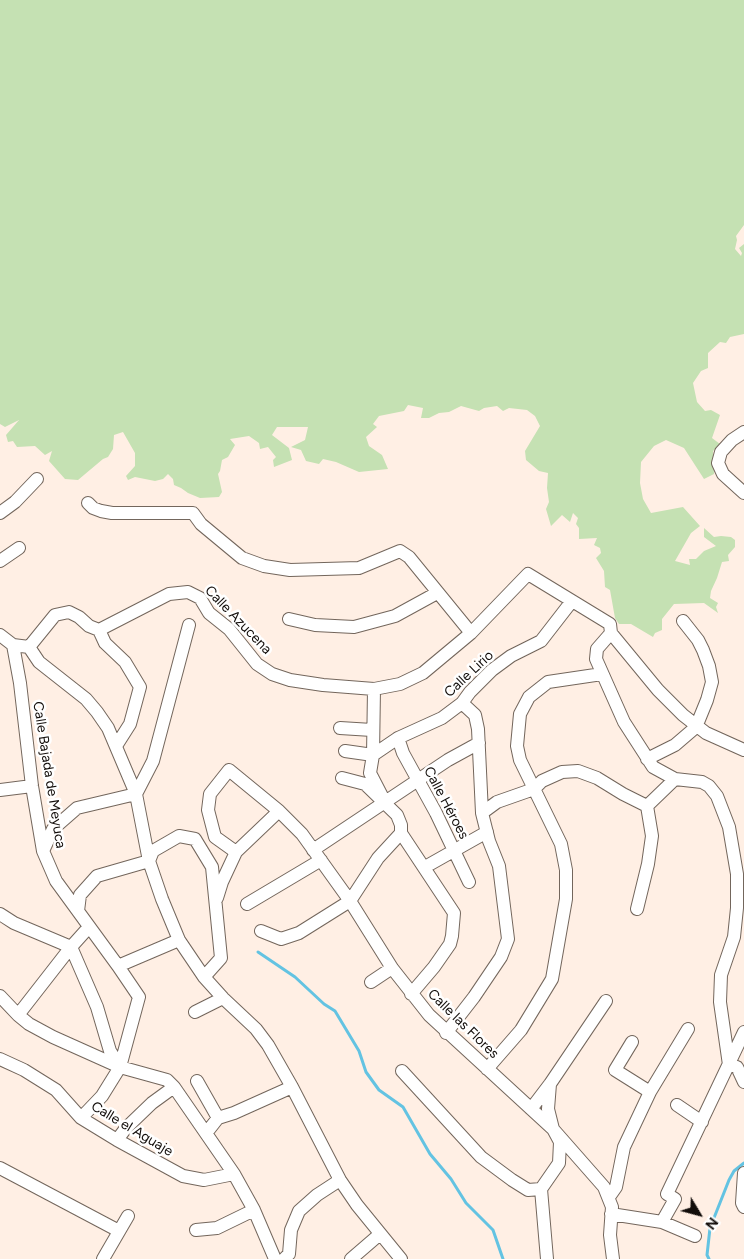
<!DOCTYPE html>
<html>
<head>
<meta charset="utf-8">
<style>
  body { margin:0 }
  #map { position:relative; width:744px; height:1259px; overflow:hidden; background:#ffefe4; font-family:Figtree,sans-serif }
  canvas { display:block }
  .north { position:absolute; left:674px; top:1189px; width:50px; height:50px; -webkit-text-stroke:4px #fff; paint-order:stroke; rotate:127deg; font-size:14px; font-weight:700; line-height:20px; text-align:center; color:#120d0a }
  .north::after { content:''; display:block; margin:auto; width:18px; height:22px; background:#120d0a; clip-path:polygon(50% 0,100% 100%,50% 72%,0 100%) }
</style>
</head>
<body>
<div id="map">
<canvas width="744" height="1259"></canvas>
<div class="north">N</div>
</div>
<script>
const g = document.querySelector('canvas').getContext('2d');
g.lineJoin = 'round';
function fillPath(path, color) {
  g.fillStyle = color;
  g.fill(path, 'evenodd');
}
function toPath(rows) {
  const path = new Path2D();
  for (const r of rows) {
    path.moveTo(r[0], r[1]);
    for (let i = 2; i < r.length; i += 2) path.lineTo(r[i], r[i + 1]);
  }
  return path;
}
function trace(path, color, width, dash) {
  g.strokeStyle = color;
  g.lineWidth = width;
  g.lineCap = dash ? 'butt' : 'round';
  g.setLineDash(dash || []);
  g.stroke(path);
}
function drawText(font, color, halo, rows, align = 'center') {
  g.font = font + ' Figtree,sans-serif';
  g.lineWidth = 5;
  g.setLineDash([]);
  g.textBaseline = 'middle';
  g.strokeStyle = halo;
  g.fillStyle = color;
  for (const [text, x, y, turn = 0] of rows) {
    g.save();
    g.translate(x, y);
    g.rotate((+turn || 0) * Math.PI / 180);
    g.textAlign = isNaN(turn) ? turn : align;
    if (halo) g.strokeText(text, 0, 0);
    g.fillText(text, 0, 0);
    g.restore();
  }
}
const green = toPath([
  [0,0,744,0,744,225,736,236,737,240,735,249,741,256,742,253,739,248,744,244,744,334,730,337,726,343,720,342,708,353,708,368,701,371,693,383,697,402,705,411,711,410,720,415,712,438,720,444,713,451,714,474,704,479,684,448,666,440,654,446,641,462,640,483,643,499,651,513,683,507,700,526,691,533,675,561,690,565,689,559,696,559,704,551,716,546,704,537,704,528,714,537,721,536,731,537,735,540,735,547,728,555,729,561,722,562,717,578,711,591,710,598,718,603,716,607,718,613,704,603,674,604,662,619,662,630,655,633,653,637,631,624,619,624,615,618,610,590,605,587,604,571,596,558,601,553,600,548,594,545,597,538,579,539,579,528,576,524,578,518,573,513,570,522,562,515,551,526,546,509,549,502,547,488,548,473,539,471,526,460,525,451,540,426,535,416,527,410,509,408,503,411,497,406,484,408,479,411,461,406,449,412,439,413,429,418,421,418,423,408,408,405,404,411,379,416,373,424,377,427,366,437,369,446,382,455,388,469,359,472,336,462,323,459,319,464,306,461,301,450,291,447,305,440,308,427,277,427,272,435,289,448,292,460,274,467,273,460,276,457,268,447,260,449,259,443,249,436,230,439,235,445,228,457,222,460,220,471,218,474,222,492,219,497,200,498,188,493,181,488,174,485,173,479,168,474,163,479,155,481,135,477,128,480,126,476,135,466,135,453,123,432,114,435,113,449,108,457,103,459,78,480,65,479,49,461,52,451,45,455,35,446,17,447,13,441,8,442,6,435,19,420,5,427,0,424]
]);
const stream = toPath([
  [258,952,295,977,324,1004,335,1011,359,1051,366,1072,379,1090,403,1107,430,1154,451,1179,466,1203,493,1230,503,1259],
  [709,1259,707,1255,710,1228,729,1180,734,1171,744,1163]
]);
const minor = toPath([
  [744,432,732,440,721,452,718,463,723,474,744,493],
  [88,503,93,508,101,511,112,513,193,513,201,524,242,558,264,566,290,570,359,568,400,551,409,557,471,633],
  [0,513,15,502,37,479],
  [0,561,19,548],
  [289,619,315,625,354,627,395,616,437,593],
  [99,630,169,594,188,592,200,598,209,613,229,629,257,664,272,674,290,680,323,685,374,689,400,684,423,673,471,633,528,574,610,624,611,633,658,690,683,715,706,733,744,750],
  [611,633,597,649,596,659,624,722,653,767,675,779,702,782,709,786,717,796,729,827,737,874,737,908,734,937,721,975,720,1002,729,1065],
  [0,635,13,645,29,647,39,662,86,699,97,712,108,728,136,794,149,861,162,899,179,940,204,977,223,998,256,1029,268,1045,292,1087,340,1180,357,1205,401,1259],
  [13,645,20,683,32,786,43,851,56,881,118,966,139,997,120,1067,102,1096,81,1118],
  [29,647,55,615,69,612,79,617,89,626,99,630,105,643,125,662,140,687,130,724,116,746],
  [340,728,372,730],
  [398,738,403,753,436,813,469,882],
  [345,751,373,755,398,738,442,718,462,703,470,692,492,670,511,656,541,641,572,601],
  [647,759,675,745,696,727,707,700,712,682,709,666,703,650,698,640,683,621],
  [342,778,365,784,397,815,401,825,401,833,454,913,452,936,450,944,434,967,411,994],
  [0,790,32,786],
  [385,802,448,760,479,743],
  [647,806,675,779],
  [482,813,497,802,534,789,542,781,562,772,578,771,597,778,623,794,647,806],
  [313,850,385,802,370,773,373,755,374,689],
  [43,851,53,829,77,808,136,794,153,761,189,625],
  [236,852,215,837,208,810,210,794,229,770,279,811,302,834,350,901,392,968,429,1015,553,1129,604,1187,612,1207,610,1235,613,1259],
  [425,867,487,832],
  [217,898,222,882,236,852,279,811],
  [247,904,321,860],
  [637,909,648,864,652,836,647,806],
  [78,911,80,895,97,876,149,861,153,851,179,836,195,839,212,867,221,958,204,977],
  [0,914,14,923,71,947],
  [261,931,281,939,299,933,350,901,378,858,401,833],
  [71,947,97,1007,110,1051,120,1067,167,1080,174,1087,234,1174,254,1210,275,1259],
  [118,966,179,940],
  [371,982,392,968],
  [0,996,18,1015,29,1024,53,1037,120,1067],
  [195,1012,223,998],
  [18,1015,71,947,89,927],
  [446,1033,474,997,501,957,508,939,499,866,489,841,482,813,478,729,475,715,462,703],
  [0,1059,24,1070,56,1090,81,1118,117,1140,183,1176,204,1180,234,1174],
  [729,1065,737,1067,744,1082],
  [487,1069,521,1030,552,979,566,899,566,870,561,844,520,760,517,746,520,714,529,697,548,682,602,674],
  [402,1071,481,1157,512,1180,528,1190,541,1189],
  [197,1081,218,1118],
  [650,1092,688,1029],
  [677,1105,702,1122],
  [531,1109,550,1084,606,1001],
  [207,1132,218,1118,234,1113,292,1087],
  [117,1140,126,1128,152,1103,174,1087],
  [0,1168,119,1231],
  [744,1173,742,1203,744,1207],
  [609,1197,616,1187,624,1147,650,1092,615,1070,632,1042],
  [611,1214,662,1222,695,1236],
  [662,1222,675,1199,667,1194,744,1032],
  [196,1230,217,1228,254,1210],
  [103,1259,128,1216],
  [284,1259,289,1254,291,1230,299,1211,317,1195,340,1180],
  [351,1259,380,1234],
  [547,1259,541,1189,559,1163,560,1142,553,1129,548,1109,550,1084]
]);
const streetNames = [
  ["Calle Azucena",238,620,46],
  ["Calle Lirio",469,674,-43],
  ["Calle Bajada de Meyuca",49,775,81],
  ["Calle Héroes",446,803,62],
  ["Calle las Flores",463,1024,44],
  ["Calle el Aguaje",132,1129,31]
];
fillPath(green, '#c5e1b3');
trace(stream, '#63c3e2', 3);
trace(minor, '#73665c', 14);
trace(minor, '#fff', 12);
drawText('14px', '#120d0a', '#fff', streetNames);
</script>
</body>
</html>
